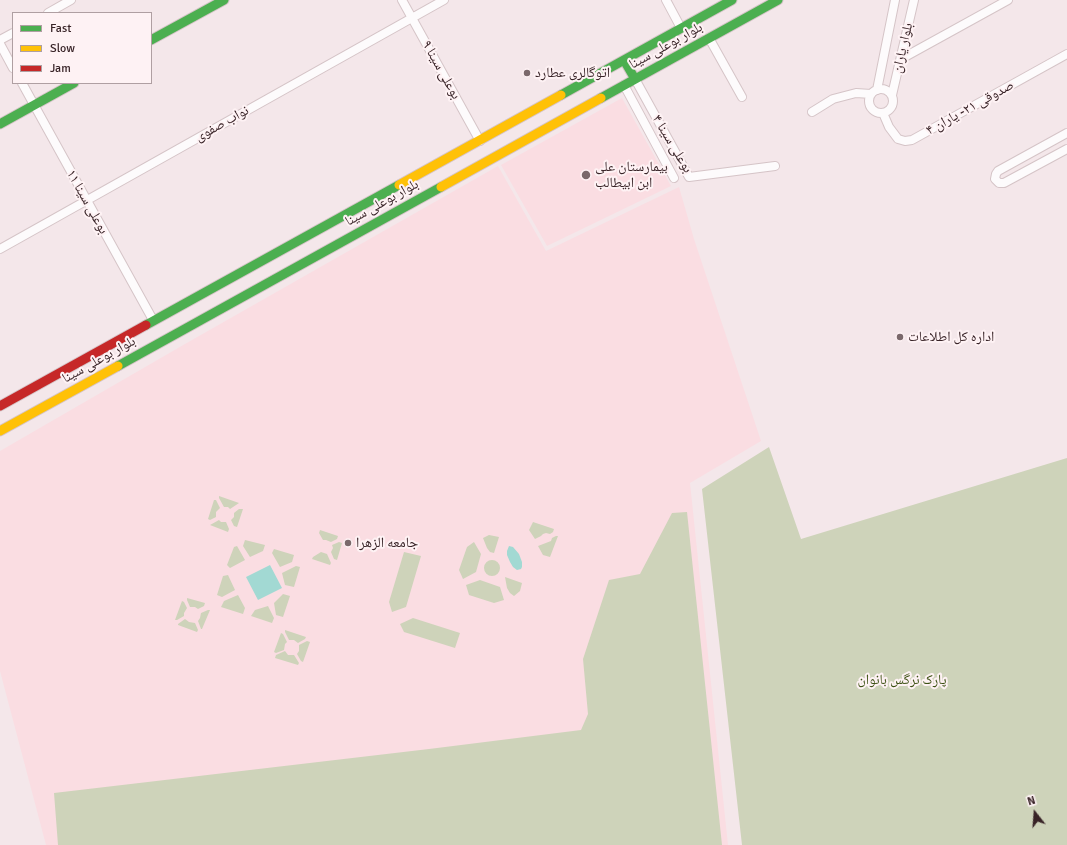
<!DOCTYPE html>
<html>
<head>
<meta charset="utf-8">
<style>
  body { margin:0 }
  #map { position:relative; width:1067px; height:845px; overflow:hidden; background:#f4e7ea; font-family:Signika,sans-serif }
  canvas { display:block }
  .legend { position:absolute; left:12px; top:12px; width:140px; height:72px; box-sizing:border-box; background:#fef2f4; border:1px solid #af9fa2; margin:0; padding:5px 7px; list-style:none; font-size:12px; color:#382327 }
  .legend li { display:flex; align-items:center; gap:8px; height:20px }
  .legend b { width:20px; border:1px solid #af9fa2 }
  .north { position:absolute; left:1015px; top:793px; width:40px; height:40px; -webkit-text-stroke:3px #fef2f4; paint-order:stroke; rotate:343deg; font-size:11px; font-weight:700; line-height:16px; text-align:center; color:#382327 }
  .north::after { content:''; display:block; margin:auto; width:14px; height:18px; background:#382327; clip-path:polygon(50% 0,100% 100%,50% 72%,0 100%) }
</style>
</head>
<body>
<div id="map">
<canvas width="1067" height="845"></canvas>
<ul class="legend">
<li><b style="height:5px;background:#4caf50"></b>Fast</li>
<li><b style="height:5px;background:#ffc107"></b>Slow</li>
<li><b style="height:5px;background:#c62828"></b>Jam</li>
</ul>
<div class="north">N</div>
</div>
<script>
const g = document.querySelector('canvas').getContext('2d');
g.lineJoin = 'round';
function fillPath(path, color) {
  g.fillStyle = color;
  g.fill(path, 'evenodd');
}
function toPath(rows) {
  const path = new Path2D();
  for (const r of rows) {
    if (r.length === 3) {
      path.moveTo(r[0] + r[2], r[1]);
      path.arc(r[0], r[1], r[2], 0, 2 * Math.PI);
      continue;
    }
    path.moveTo(r[0], r[1]);
    for (let i = 2; i < r.length; i += 2) path.lineTo(r[i], r[i + 1]);
  }
  return path;
}
function trace(path, color, width, dash) {
  g.strokeStyle = color;
  g.lineWidth = width;
  g.lineCap = dash ? 'butt' : 'round';
  g.setLineDash(dash || []);
  g.stroke(path);
}
function drawText(font, color, halo, rows, align = 'center') {
  g.font = font + ' Signika,"Noto Naskh Arabic",sans-serif';
  g.lineWidth = 4;
  g.setLineDash([]);
  g.textBaseline = 'middle';
  g.strokeStyle = halo;
  g.fillStyle = color;
  for (const [text, x, y, turn = 0] of rows) {
    g.save();
    g.translate(x, y);
    g.rotate((+turn || 0) * Math.PI / 180);
    g.textAlign = isNaN(turn) ? turn : align;
    if (halo) g.strokeText(text, 0, 0);
    g.fillText(text, 0, 0);
    g.restore();
  }
}
const built = toPath([
  [622,98,671,186,547,246,501,165],
  [498,166,546,251,679,187,694,239,761,441,690,483,728,845,46,845,0,671,0,451,185,344]
]);
const green = toPath([
  [769,447,801,539,1067,458,1067,845,742,845,702,489],
  [219,496,239,503,230,509,228,507,224,507,219,498],
  [214,500,216,500,220,508,216,512,216,517,210,520,208,519],
  [239,509,243,509,237,527,234,526,231,520,234,517,234,513],
  [687,512,722,845,58,845,54,793,429,749,581,730,588,714,583,659,609,580,640,574,672,513],
  [219,520,221,522,226,522,229,529,228,532,210,525],
  [533,522,554,529,553,532,550,534,546,533,543,534,541,536,535,539,529,530],
  [320,530,338,536,337,539,331,542,326,540,323,540,319,533],
  [489,535,499,537,494,553,490,552,487,548,483,538],
  [556,536,558,536,550,557,543,555,538,546,551,541,552,538],
  [245,540,265,545,263,551,250,557,243,546],
  [339,542,342,543,337,560,334,559,331,552,333,548,332,545],
  [474,542,481,554,476,572,463,579,459,570,467,547],
  [237,546,245,560,230,568,227,565,234,547],
  [274,549,294,555,292,562,280,567,272,553],
  [321,552,327,554,331,563,330,565,312,559,313,557],
  [404,552,421,556,406,607,392,612,389,602],
  [492,568,8],
  [296,566,300,567,294,587,285,585,282,573],
  [228,575,235,590,222,597,217,595,223,576],
  [505,577,522,583,520,591,514,596,510,593,507,588],
  [480,580,500,587,504,600,494,603,469,595,466,585],
  [283,594,290,596,283,617,276,615,274,603],
  [238,595,245,608,243,614,221,607,224,601],
  [187,598,205,603,204,606,198,609,195,607,190,607,187,600],
  [182,601,184,602,187,608,184,613,184,616,177,620,175,620],
  [268,606,274,618,272,623,251,616,255,610],
  [208,610,210,610,202,629,201,629,198,621,200,618,201,613],
  [413,618,460,633,455,648,404,632,400,624],
  [185,619,189,622,195,623,198,630,197,632,178,625,178,624],
  [285,630,306,637,305,639,298,643,294,640,289,640,285,632],
  [281,633,283,634,287,642,285,644,284,650,276,653,274,652],
  [307,641,310,642,303,662,301,661,297,654,299,651,299,645],
  [285,651,288,655,294,655,299,663,298,665,275,658,276,655]
]);
const water = toPath([
  [509,546,513,547,519,554,522,562,522,567,521,569,517,570,513,567,510,562,507,555,507,551],
  [270,565,282,588,258,600,246,577]
]);
const street = toPath([
  [402,0,480,141],
  [666,0,681,28],
  [48,13,71,0],
  [709,38,742,97],
  [0,40,13,33],
  [0,44,13,68],
  [901,59,1008,0],
  [635,79,689,177,775,166],
  [22,83,153,320],
  [624,85,674,178],
  [881,101,12],
  [877,90,895,0],
  [892,95,914,0],
  [812,112,833,99,856,93,871,94],
  [883,113,889,127,898,139,905,141,912,140,1067,54],
  [1067,133,998,171,996,174,995,179,999,183,1004,183,1067,149],
  [0,249,444,0]
]);
const fast = toPath([
  [151,40,224,0],
  [624,60,635,79],
  [561,95,732,0],
  [601,98,778,0],
  [0,124,74,83],
  [146,325,399,185],
  [118,366,441,187]
]);
const slow = toPath([
  [399,185,561,95],
  [441,187,601,98],
  [0,431,118,366]
]);
const jam = toPath([
  [0,406,146,325]
]);
const markers = [
  [527,73,4,"#7a686b"],
  [586,175,5,"#7a686b"],
  [900,337,4,"#7a686b"],
  [348,543,4,"#7a686b"]
];
const streetNames = [
  ["بلوار بوعلی سینا",666,46,-29],
  ["بلوار یاران",903,48,-77],
  ["بوعلی سینا ۹",441,70,61],
  ["صدوقی ۲۱- یاران ۴",970,108,-29],
  ["نواب صفوی",222,124,-29],
  ["بوعلی سینا ۴",672,144,59],
  ["بوعلی سینا ۱۱",87,202,61],
  ["بلوار بوعلی سینا",382,203,-29],
  ["بلوار بوعلی سینا",99,360,-29]
];
const poiNames = [
  ["اتوگالری عطارد",535,73],
  ["بیمارستان علی",595,167],
  ["ابن ابیطالب",595,183],
  ["اداره کل اطلاعات",908,337],
  ["جامعه الزهرا",356,543]
];
const parkNames = [
  ["پارک نرگس بانوان",902,680]
];
fillPath(built, '#fadde2');
fillPath(green, '#ced3ba');
fillPath(water, '#a2d9d3');
trace(street, '#d5c4c7', 10);
trace(fast, '#d5c4c7', 11);
trace(slow, '#d5c4c7', 11);
trace(jam, '#d5c4c7', 11);
trace(street, '#fdfbfc', 8);
trace(fast, '#4caf50', 9);
trace(slow, '#ffc107', 9);
trace(jam, '#c62828', 9);
for (const [x, y, r, color] of markers) {
  const dot = new Path2D();
  dot.arc(x, y, r, 0, 2 * Math.PI);
  g.fillStyle = color;
  g.fill(dot);
  trace(dot, '#fef2f4', 1.5);
}
drawText('14px', '#382327', '#fef2f4', streetNames);
drawText('14px', '#382327', '#fef2f4', poiNames, 'left');
drawText('14px', '#3b5012', '#fef2f4', parkNames);
</script>
</body>
</html>
